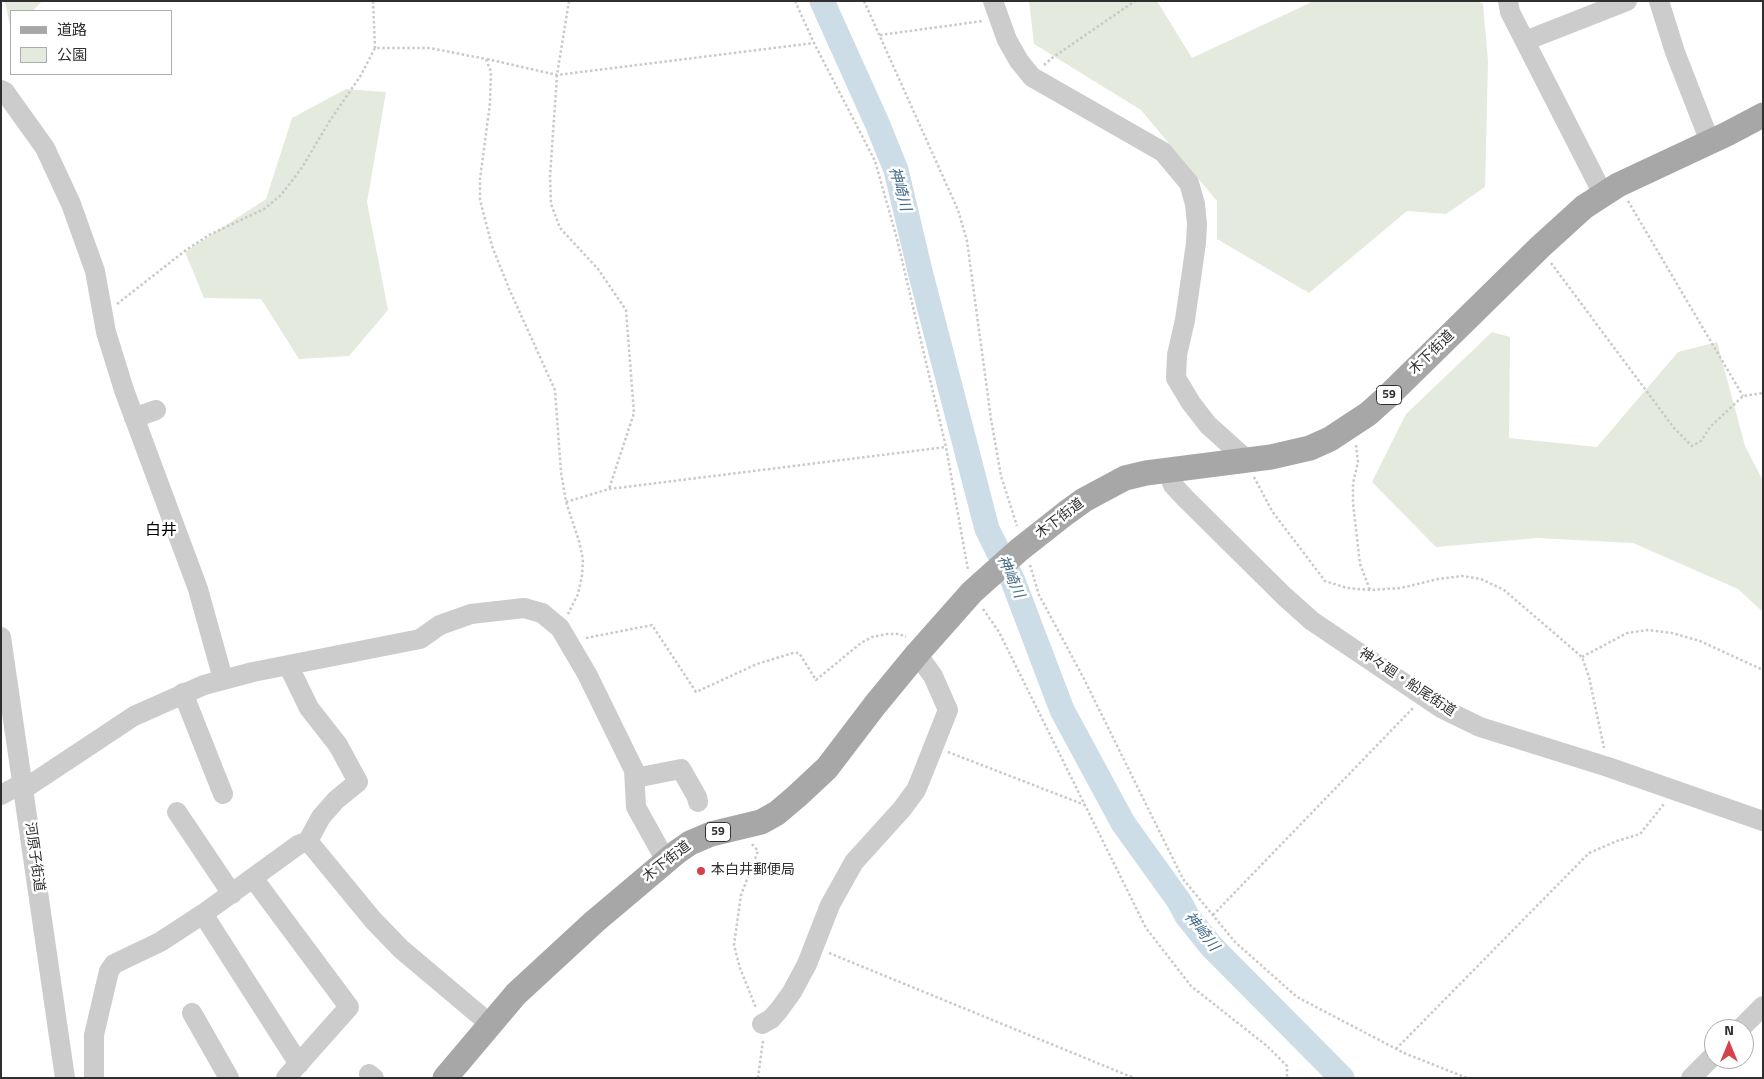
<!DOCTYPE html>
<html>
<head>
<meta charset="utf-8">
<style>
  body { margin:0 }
  #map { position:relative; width:1764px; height:1079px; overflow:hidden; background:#fff; font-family:"Titillium Web","Noto Sans JP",sans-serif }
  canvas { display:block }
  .frame { position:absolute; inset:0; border:2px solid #2f2f2f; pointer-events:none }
  .legend { position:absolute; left:10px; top:10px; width:162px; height:65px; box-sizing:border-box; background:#fff; border:1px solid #acacac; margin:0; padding:6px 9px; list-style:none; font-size:15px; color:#2f2f2f }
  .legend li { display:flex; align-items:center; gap:10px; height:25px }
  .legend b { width:25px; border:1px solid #acacac }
  .north { position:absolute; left:1704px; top:1019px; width:50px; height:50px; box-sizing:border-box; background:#fff; border:1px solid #acacac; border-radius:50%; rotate:0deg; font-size:14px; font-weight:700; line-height:20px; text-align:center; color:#2f2f2f }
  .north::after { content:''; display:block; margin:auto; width:18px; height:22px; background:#d4434a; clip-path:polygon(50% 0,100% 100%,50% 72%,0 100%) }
</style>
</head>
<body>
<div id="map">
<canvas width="1764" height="1079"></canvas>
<div class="frame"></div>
<ul class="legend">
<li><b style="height:6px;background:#a7a7a7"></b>道路</li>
<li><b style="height:14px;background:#e4eade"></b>公園</li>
</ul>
<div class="north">N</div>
</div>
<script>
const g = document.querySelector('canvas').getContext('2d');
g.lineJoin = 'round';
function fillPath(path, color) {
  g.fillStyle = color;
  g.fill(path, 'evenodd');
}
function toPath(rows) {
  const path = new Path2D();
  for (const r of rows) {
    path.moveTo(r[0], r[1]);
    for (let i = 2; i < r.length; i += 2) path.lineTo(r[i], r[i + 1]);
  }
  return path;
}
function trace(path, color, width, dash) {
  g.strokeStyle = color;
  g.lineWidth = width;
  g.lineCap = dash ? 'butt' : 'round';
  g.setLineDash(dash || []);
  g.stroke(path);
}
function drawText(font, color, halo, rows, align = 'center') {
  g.font = font + ' "Titillium Web","Noto Sans JP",sans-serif';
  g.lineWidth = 5;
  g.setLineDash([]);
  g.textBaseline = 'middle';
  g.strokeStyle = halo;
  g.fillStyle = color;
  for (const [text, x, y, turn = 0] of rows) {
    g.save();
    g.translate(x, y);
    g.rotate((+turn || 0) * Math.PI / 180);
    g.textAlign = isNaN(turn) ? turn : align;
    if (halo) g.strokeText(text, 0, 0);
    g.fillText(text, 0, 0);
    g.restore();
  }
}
const green = toPath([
  [5,1,42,1,33,11,11,11,11,31],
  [1029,1,1157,1,1192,58,1314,1,1478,1,1483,4,1488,61,1485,187,1446,214,1407,211,1309,293,1217,239,1217,201,1141,110,1034,44],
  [346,89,386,92,367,202,388,310,349,356,299,359,261,299,204,298,185,252,266,199,292,118],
  [1492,332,1510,337,1509,438,1597,447,1678,352,1717,342,1745,446,1763,481,1763,612,1738,589,1633,543,1537,538,1436,547,1372,482,1406,414]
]);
const river = toPath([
  [822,1,877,123,896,170,920,271,987,529,1013,581,1062,710,1123,823,1179,901,1187,916,1211,946,1342,1078]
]);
const path = toPath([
  [373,1,375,48],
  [569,1,557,75,550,176,551,204,560,228,598,269,626,310,634,413,609,489],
  [795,1,814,43,875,161,897,239,946,447,968,570],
  [864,1,958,210,967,241,991,419,1001,476,1017,526],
  [880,35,983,21],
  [487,59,557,75,814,43],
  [1044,65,1052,58,1135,1],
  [1628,201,1743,396],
  [1551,263,1674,428,1692,446,1701,441,1710,427,1743,396,1763,393],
  [117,304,186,250,209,235,264,209,281,195,301,169,329,122,361,75,375,48,430,48,486,59,491,72,490,103,480,179,480,200,492,246,510,291,555,390,561,472,566,502,579,541,583,559,582,576,578,594,568,614],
  [1356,445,1358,462,1353,483,1353,503,1360,564,1370,590],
  [1254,477,1272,511,1325,581,1347,588,1370,590,1401,588,1438,579,1462,576,1481,579,1504,590,1582,657,1589,677,1604,748],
  [566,502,609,489,946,447],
  [1030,565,1039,595,1083,677,1183,879,1235,942,1297,997,1404,1053,1467,1078],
  [983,609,999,632,1146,928,1191,986,1267,1046,1287,1066,1287,1078],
  [586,638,652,625,696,692,757,664,793,653,799,653,801,656,816,680,861,643,872,637,887,634,899,634,906,637],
  [1582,657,1627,633,1648,630,1672,633,1700,641,1763,670],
  [948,752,1085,805],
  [752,844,758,851,741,895,734,945,740,968,756,1008],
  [1213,915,1413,708],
  [829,953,1134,1078],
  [1396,1049,1589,853,1617,841,1640,834,1664,804],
  [758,1078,763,1040]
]);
const minor = toPath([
  [993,1,1007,40,1019,61,1032,77,1163,152,1189,183,1195,204,1197,224,1196,243,1185,320,1177,355,1176,378,1191,403,1208,425,1247,460],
  [1508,1,1510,12,1603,194],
  [1659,1,1675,52,1710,142],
  [1525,41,1627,1],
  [1,90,5,92,45,148,71,204,95,271,106,332,124,390,198,589,223,679],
  [134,418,156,410],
  [1167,470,1173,485,1186,499,1284,596,1312,621,1441,708,1480,727,1608,767,1763,821],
  [1,637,65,1078],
  [183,693,223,794],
  [635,778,681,769,697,797,698,802],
  [24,789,134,716,204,685,253,672,420,639,440,625,471,614,524,608,542,613,560,628,587,674,634,770,636,807,666,861],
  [1,795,23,783],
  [177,812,232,894],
  [308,841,373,920,401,949,490,1024],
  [253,878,349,1007,286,1078],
  [203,914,299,1064],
  [192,1013,229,1078],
  [762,1024,771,1019,779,1010,792,992,807,964,830,905,854,862,902,809,916,790,921,778,948,710,933,676,917,654],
  [1740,1029,1763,1006],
  [369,1074,374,1078],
  [94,1078,94,1035,109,971,114,964,160,942,203,914,298,845,308,841,321,817,336,800,358,782,338,745,309,708,288,665],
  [1691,1078,1714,1055]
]);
const major = toPath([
  [445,1078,516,994,594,922,677,852,690,843,711,834,761,822,777,813,797,796,827,768,875,705,917,654,972,592,1019,550,1066,513,1084,500,1125,478,1146,473,1271,457,1310,448,1330,439,1368,414,1387,397,1540,247,1584,207,1618,185,1727,134,1763,115]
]);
const markers = [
  [701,871,5,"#d4434a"]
];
const shields = [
  [1389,395,25],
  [718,832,25]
];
const shieldNames = [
  ["59",1389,395],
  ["59",718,832]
];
const streetNames = [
  ["木下街道",1432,353,-44],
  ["木下街道",1060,519,-37],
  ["神々廻・船尾街道",1407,683,33],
  ["河原子街道",34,857,82],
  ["木下街道",667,862,-38]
];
const poiNames = [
  ["本白井郵便局",711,871]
];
const waterNames = [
  ["神崎川",899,189,74],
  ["神崎川",1010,577,66],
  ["神崎川",1201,932,51]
];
const quarterNames = [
  ["白井",161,531]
];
fillPath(green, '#e4eade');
trace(river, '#ccdde8', 25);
trace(path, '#c9c9c9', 2.5, [2.5, 2.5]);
trace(minor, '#ccc', 20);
trace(major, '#a7a7a7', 25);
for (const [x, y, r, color] of markers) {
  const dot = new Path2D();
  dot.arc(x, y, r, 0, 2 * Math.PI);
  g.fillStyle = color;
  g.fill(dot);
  trace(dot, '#fff', 2);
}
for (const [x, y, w] of shields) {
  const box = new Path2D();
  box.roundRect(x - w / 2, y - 9.5, w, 19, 4);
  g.fillStyle = '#fff';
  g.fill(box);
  trace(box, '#2f2f2f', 1);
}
drawText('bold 12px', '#2f2f2f', null, shieldNames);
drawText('14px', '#2f2f2f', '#fff', streetNames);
drawText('14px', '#2f2f2f', '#fff', poiNames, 'left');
drawText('italic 15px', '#456d89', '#fff', waterNames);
drawText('16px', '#000', '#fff', quarterNames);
</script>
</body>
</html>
